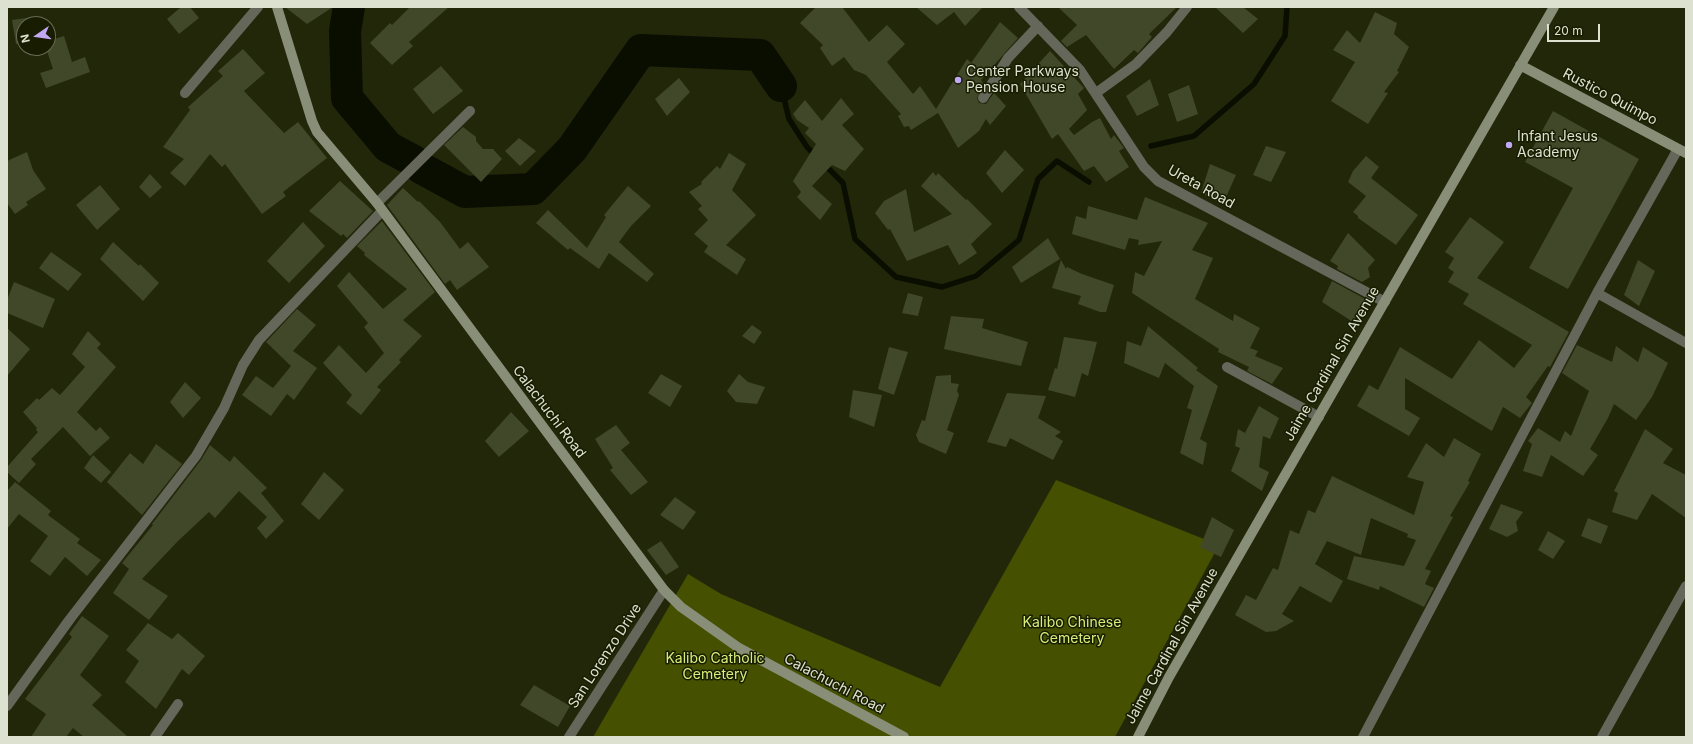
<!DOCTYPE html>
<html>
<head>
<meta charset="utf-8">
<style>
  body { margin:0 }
  #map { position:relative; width:1693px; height:744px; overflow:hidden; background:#222709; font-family:Inter,sans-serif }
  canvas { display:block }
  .frame { position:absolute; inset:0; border:8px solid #dde2d0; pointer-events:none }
  .north { position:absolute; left:16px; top:16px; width:40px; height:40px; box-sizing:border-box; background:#181d01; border:1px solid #676c54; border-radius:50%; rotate:257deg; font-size:11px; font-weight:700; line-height:16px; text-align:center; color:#dde2d0 }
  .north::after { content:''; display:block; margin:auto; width:14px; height:18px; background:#c0a8f4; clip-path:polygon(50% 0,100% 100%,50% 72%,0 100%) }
  .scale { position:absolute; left:1547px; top:24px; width:53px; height:18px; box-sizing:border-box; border:2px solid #dde2d0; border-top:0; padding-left:5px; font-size:12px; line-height:14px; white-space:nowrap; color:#dde2d0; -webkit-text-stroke:3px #181d01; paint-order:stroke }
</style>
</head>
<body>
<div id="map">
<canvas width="1693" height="744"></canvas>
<div class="frame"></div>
<div class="north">N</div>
<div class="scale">20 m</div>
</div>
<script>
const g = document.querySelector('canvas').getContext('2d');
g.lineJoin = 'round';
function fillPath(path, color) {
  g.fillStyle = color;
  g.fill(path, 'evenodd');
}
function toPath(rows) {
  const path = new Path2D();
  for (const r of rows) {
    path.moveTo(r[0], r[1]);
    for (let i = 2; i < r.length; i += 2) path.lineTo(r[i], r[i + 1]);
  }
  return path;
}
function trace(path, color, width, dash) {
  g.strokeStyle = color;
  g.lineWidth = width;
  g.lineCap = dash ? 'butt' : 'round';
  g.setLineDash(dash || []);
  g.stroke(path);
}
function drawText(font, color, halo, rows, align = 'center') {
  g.font = font + ' Inter,sans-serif';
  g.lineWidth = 3;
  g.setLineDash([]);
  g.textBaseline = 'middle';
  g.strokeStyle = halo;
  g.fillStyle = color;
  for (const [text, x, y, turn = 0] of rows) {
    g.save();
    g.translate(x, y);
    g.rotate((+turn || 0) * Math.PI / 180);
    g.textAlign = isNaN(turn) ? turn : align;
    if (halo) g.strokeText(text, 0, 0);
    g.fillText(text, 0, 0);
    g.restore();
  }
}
const green = toPath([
  [1056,480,1219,545,1115,737,593,737,688,574,721,594,940,687]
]);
const stream = toPath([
  [781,86,789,119,807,147,816,156],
  [1151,146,1194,136,1254,84,1285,36,1287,7],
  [824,164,843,183,855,239,896,277,942,287,976,276,1019,240,1038,179,1057,161,1089,182]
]);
const river = toPath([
  [349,7,345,31,347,98,388,147,414,161],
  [421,168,465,192,533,189,572,149,641,50,760,55,781,86]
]);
const building = toPath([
  [181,7,190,7,199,18,179,34,167,19],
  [285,7,333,7,307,24],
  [410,7,449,7,409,42,413,46,392,65,370,43,390,23,392,25],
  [816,7,842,7,869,42,887,25,905,44,887,62,913,94,920,86,936,109,967,59,971,63,1000,22,1018,38,981,80,984,84,977,98,979,103,986,104,994,93,1006,106,990,125,986,119,979,131,958,148,938,113,911,130,909,126,904,127,898,116,901,114,866,75,854,70,844,57,832,66,820,48,823,45,800,23],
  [916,7,983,7,965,26,954,12,937,25],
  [1058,7,1177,7,1149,34,1152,37,1138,53,1134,50,1114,69,1086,35,1067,47,1061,41,1077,25],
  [1215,7,1243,7,1258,19,1243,33],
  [1375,12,1397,23,1394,34,1409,47,1397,71,1399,72,1384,92,1388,93,1368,124,1331,101,1355,62,1333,50,1347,30,1360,43],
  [34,17,35,24,24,24,24,43,16,44,12,20],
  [64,36,72,62,85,57,90,72,46,88,40,73,53,69,46,48,48,48,48,41],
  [243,49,265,73,244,91,284,133,298,122,327,158,283,192,286,196,262,214,225,164,222,167,210,154,185,186,170,173,184,159,163,147,190,110,188,107,223,76,218,71],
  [1050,51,1084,88,1078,94,1087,110,1069,129,1074,135,1092,122,1100,118,1111,139,1114,135,1124,148,1119,151,1129,167,1106,182,1094,166,1084,171,1058,134,1052,139,1020,84],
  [441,66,463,91,433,114,413,89],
  [679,78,690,92,667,116,655,99],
  [1150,79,1159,105,1137,116,1126,96],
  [1189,85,1198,114,1177,122,1168,94],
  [841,98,854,114,842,125,864,149,845,171,832,165,812,186,832,204,820,220,797,197,801,192,793,181,816,144,805,133,809,128,797,120,793,114,805,100,822,121],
  [1553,111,1639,159,1568,289,1529,268,1573,188,1525,162],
  [463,127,476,137,476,141,483,149,493,149,502,159,481,182,444,145],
  [519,138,536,151,520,166,505,151],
  [1266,146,1286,152,1271,182,1253,175],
  [1005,150,1024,170,1002,193,986,173],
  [27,152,33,170,46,189,26,202,28,205,15,214,7,203,7,161],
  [729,153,746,164,732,190,756,215,726,245,746,259,737,275,704,252,708,246,694,234,708,220,698,209,702,206,689,192,702,184,701,182,717,166,720,169],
  [1366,156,1379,167,1371,178,1418,215,1396,245,1358,218,1358,216,1353,212,1366,196,1348,182,1353,171],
  [1210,164,1236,175,1223,204,1201,193],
  [933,172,936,176,938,173,966,200,967,199,992,224,971,244,977,253,959,265,948,245,907,261,890,229,888,230,875,213,884,201,906,189,914,232,952,214,921,186],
  [150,174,162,187,150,198,139,187],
  [340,181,373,211,347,238,343,234,341,236,309,211],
  [100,185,120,209,97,230,76,205],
  [628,186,651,206,631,226,619,242,654,274,647,282,609,253,599,269,570,248,568,250,536,223,548,210,587,248,606,217,604,215],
  [403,188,418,202,419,201,440,222,460,249,468,242,489,267,457,290,450,280,445,284,387,205],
  [1145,197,1208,223,1192,250,1213,258,1195,299,1233,321,1234,314,1260,328,1250,348,1258,351,1255,356,1283,368,1272,384,1247,371,1249,367,1218,352,1219,349,1132,293,1135,272,1144,276,1162,241,1138,245,1139,240,1129,238,1125,250,1072,234,1076,216,1086,219,1088,206,1137,220],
  [1470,217,1504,242,1477,278,1569,332,1550,367,1548,366,1526,397,1532,403,1520,418,1503,407,1492,431,1405,378,1405,409,1420,418,1409,436,1357,406,1369,385,1378,390,1400,347,1452,379,1479,340,1514,368,1532,345,1463,304,1469,294,1448,282,1454,272,1448,268,1454,258,1445,252],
  [382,221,435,292,403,320,422,336,399,360,401,362,377,387,381,390,361,415,346,403,352,395,323,363,339,345,366,373,384,353,364,327,368,323,337,286,349,272,383,309,407,289,364,255,365,253,357,246],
  [303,222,325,246,289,283,267,261],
  [1348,233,1375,260,1368,268,1370,277,1362,282,1337,269,1338,266,1330,261],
  [1048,238,1060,259,1021,283,1012,267],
  [113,242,139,266,140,264,159,283,143,301,100,259],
  [51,252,82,274,68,291,39,268],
  [1061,260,1066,269,1067,267,1082,274,1114,285,1106,312,1100,312,1078,304,1081,296,1052,288],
  [1638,260,1655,271,1639,306,1624,295],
  [1332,281,1367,300,1353,322,1322,302],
  [14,282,55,299,43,328,7,313,7,300],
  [908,293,923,297,918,316,902,313],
  [297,309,316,325,293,351,317,368,294,400,287,394,271,416,242,395,256,376,273,388,291,366,266,342],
  [951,316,984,319,982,328,1028,342,1021,366,944,349],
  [752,325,762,332,754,344,742,336],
  [1148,326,1198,368,1196,370,1218,386,1200,439,1207,443,1203,465,1180,453,1192,410,1187,408,1194,386,1165,363,1159,378,1124,363,1127,341,1141,346],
  [7,328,30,349,7,376],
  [88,331,101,344,97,348,116,367,77,412,96,431,100,427,110,438,90,456,63,427,31,459,36,464,19,483,7,472,7,467,38,432,36,430,37,428,23,412,37,398,39,400,52,388,60,395,85,367,72,354],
  [1064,337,1097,342,1088,376,1082,373,1075,397,1048,390,1055,368,1057,369],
  [1577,345,1612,362,1616,346,1638,362,1643,347,1668,363,1652,397,1636,420,1614,404,1608,418,1590,449,1598,455,1583,476,1551,455,1542,477,1523,471,1532,444,1528,441,1538,428,1560,442,1565,431,1571,436,1589,391,1562,373],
  [889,347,908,352,894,395,878,389],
  [661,374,682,386,670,407,648,393],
  [739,374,748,382,765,387,757,404,736,402,727,391],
  [951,375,951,383,959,384,957,391,959,395,947,430,954,433,946,454,919,442,916,435,922,420,925,421,936,376],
  [185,382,201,398,183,418,170,402],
  [853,390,882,395,874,427,849,417],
  [1007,393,1046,396,1038,418,1061,432,1055,436,1063,441,1053,460,1010,438,1006,447,987,442],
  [1259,406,1279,418,1270,439,1263,436,1259,467,1269,472,1262,491,1231,471,1240,448,1235,446,1238,429,1245,433],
  [511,412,529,431,499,457,485,441],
  [616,425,630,443,621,450,648,482,631,495,610,470,613,468,595,439],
  [1645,429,1673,449,1663,463,1686,475,1686,518,1652,494,1637,520,1612,512,1618,493,1614,491],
  [1454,438,1481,454,1468,481,1470,482,1450,516,1453,517,1425,569,1431,571,1425,584,1434,588,1424,607,1380,586,1379,590,1347,579,1354,556,1404,566,1416,540,1407,537,1408,534,1371,518,1361,555,1327,541,1315,564,1343,581,1331,603,1300,586,1282,614,1294,621,1276,631,1266,632,1235,615,1246,595,1256,600,1273,568,1278,570,1290,530,1299,534,1308,510,1315,513,1332,476,1414,515,1424,482,1407,477,1426,443,1444,457],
  [156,444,182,464,142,515,107,482,130,453,143,464],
  [210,445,230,462,234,456,267,488,261,493,284,521,266,539,257,528,267,517,239,491,215,518,209,512,178,541,142,579,168,596,149,620,113,593,129,569,122,563,153,525,152,524,201,460],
  [93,455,111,472,101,483,84,468],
  [324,472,344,490,319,520,301,504],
  [15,482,51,511,48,515,80,539,77,543,101,560,87,576,65,557,50,576,30,561,48,536,19,514,7,529,7,491],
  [675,497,696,512,683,530,660,515],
  [1501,504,1523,512,1516,522,1518,531,1507,537,1489,529],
  [1212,517,1234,530,1221,557,1200,547],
  [1588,518,1608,526,1601,544,1581,536],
  [1548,531,1565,541,1553,559,1538,550],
  [661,541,679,567,666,575,647,550],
  [82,616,109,636,80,675,102,695,92,705,128,737,84,737,73,728,66,737,31,737,46,714,25,699,72,637,69,634],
  [148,623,172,639,178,633,205,656,189,675,182,669,156,709,125,682,139,661,126,650],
  [534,685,570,706,558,727,520,705]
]);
const street = toPath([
  [1019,7,1080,70,1144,167,1158,181,1385,302],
  [185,93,258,7],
  [1096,93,1136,64,1167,32,1187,7],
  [983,98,1008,58,1038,26],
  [377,203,470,111],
  [1597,293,1686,343],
  [1227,367,1319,417],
  [7,706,70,619,196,456,224,408,243,365,259,340,382,211],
  [155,737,178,704],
  [569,737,664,590],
  [1363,737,1597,293,1678,149],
  [1602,737,1686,586]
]);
const secondary = toPath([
  [277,7,312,121,317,132,377,203,664,590,681,607,739,648,904,737],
  [1520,65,1686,153],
  [1138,737,1169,677,1554,7]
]);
const markers = [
  [958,80,4,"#c0a8f4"],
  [1509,145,4,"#c0a8f4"]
];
const poiNames = [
  ["Center Parkways",966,72],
  ["Pension House",966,88],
  ["Infant Jesus",1517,137],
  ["Academy",1517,153]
];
const streetNames = [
  ["Rustico Quimpo",1610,97,28],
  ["Ureta Road",1201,187,29],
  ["Jaime Cardinal Sin Avenue",1332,364,-60],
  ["Calachuchi Road",549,412,53],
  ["Jaime Cardinal Sin Avenue",1172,646,-61],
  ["San Lorenzo Drive",605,656,-57],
  ["Calachuchi Road",834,684,28]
];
const parkNames = [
  ["Kalibo Chinese",1072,623],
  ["Cemetery",1072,639],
  ["Kalibo Catholic",715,659],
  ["Cemetery",715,675]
];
fillPath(green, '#455000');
trace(stream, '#0a0e00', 5.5);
trace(river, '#0a0e00', 32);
fillPath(building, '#414729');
trace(street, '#64675a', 10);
trace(secondary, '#898e78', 10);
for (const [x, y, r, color] of markers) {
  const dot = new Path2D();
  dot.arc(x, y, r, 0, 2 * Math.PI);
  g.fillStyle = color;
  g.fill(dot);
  trace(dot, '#181d01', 1.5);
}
drawText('14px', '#dde2d0', '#181d01', poiNames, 'left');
drawText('14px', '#dde2d0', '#181d01', streetNames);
drawText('14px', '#d8ee7b', '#181d01', parkNames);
</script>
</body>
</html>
